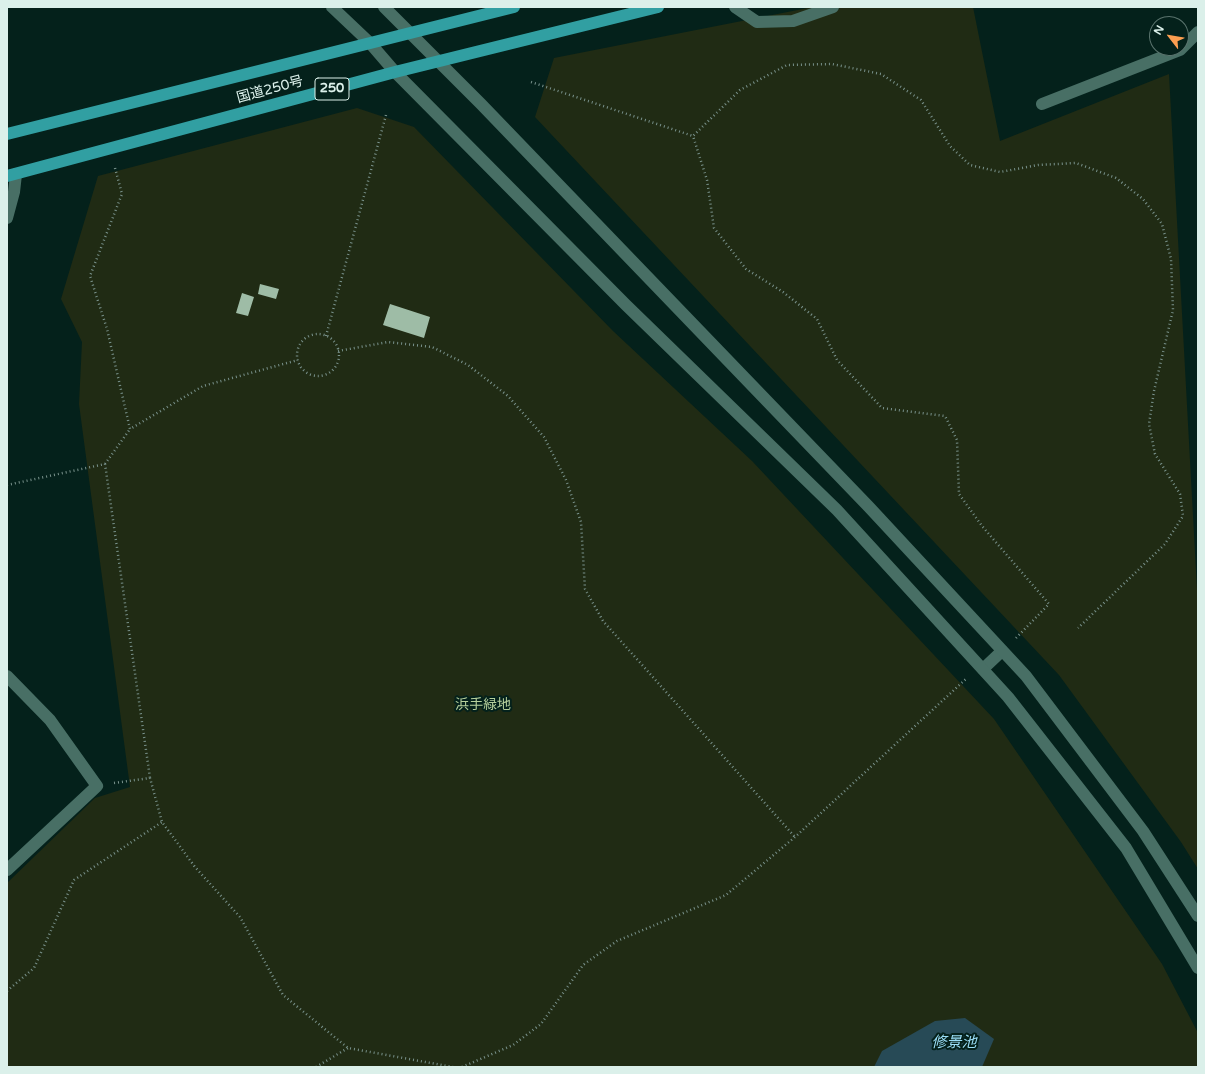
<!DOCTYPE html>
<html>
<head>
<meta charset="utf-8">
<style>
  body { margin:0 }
  #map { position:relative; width:1205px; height:1074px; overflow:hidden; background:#04211b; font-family:"Varela Round",sans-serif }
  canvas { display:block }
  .frame { position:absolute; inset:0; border:8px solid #dbf0ea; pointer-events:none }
  .north { position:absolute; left:1149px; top:16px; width:40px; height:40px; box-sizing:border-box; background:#04211b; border:1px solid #5a746e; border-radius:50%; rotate:301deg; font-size:11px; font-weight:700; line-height:16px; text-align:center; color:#dbf0ea }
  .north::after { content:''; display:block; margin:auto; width:14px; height:18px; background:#fb9e50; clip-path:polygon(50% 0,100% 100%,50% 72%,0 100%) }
</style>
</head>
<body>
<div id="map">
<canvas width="1205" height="1074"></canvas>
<div class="frame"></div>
<div class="north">N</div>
</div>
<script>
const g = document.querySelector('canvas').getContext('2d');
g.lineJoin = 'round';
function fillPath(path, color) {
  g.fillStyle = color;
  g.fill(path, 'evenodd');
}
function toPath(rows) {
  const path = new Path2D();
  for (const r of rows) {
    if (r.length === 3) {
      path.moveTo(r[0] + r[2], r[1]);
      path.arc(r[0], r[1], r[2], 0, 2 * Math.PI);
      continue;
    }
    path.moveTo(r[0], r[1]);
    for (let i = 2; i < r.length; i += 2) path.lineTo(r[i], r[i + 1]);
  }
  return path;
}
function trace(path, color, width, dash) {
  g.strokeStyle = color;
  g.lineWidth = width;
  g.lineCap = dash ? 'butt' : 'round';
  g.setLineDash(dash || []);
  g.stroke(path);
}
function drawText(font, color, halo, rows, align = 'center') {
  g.font = font + ' "Varela Round","Noto Sans JP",sans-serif';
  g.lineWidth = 4;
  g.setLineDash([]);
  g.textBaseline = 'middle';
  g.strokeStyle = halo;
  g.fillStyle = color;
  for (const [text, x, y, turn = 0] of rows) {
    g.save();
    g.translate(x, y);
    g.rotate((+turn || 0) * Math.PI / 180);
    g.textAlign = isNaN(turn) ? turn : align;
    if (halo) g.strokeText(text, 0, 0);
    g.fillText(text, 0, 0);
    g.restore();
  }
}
const green = toPath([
  [813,7,973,7,1000,141,1169,74,1198,608,1198,869,1181,842,1059,675,535,117,554,58],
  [357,108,414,127,613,331,752,461,994,719,1162,964,1198,1033,1198,1067,7,1067,7,883,95,798,130,787,79,404,82,342,61,299,98,176]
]);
const water = toPath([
  [965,1018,994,1039,982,1067,874,1067,882,1051,935,1021]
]);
const building = toPath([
  [260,284,279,289,276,299,258,294],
  [242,293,254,297,248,316,236,313],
  [390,304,430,317,424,338,383,325]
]);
const path = toPath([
  [531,82,693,136],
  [115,168,122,194,90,276,107,329,130,429,203,386,298,360],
  [318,355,21],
  [326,336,386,115],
  [338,351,388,342,432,347,468,365,508,396,544,437,566,480,581,522,585,589,603,621,795,837],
  [105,464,130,429],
  [7,485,105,464,150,778],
  [1016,638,1049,604,982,526,959,494,957,440,945,416,882,408,837,360,817,319,783,292,746,269,714,228,707,180,693,136,740,90,787,65,832,64,881,74,921,100,950,146,970,165,1000,172,1038,165,1076,163,1116,178,1143,199,1162,224,1171,259,1173,310,1154,391,1149,424,1155,454,1180,494,1183,516,1165,544,1078,628],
  [114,783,150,778,162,822,195,867,240,917,283,995,348,1048,453,1067],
  [7,991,34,968,74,880,162,822],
  [316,1067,348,1048],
  [462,1067,513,1045,541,1024,583,965,617,941,726,895,795,837,967,678]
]);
const minor = toPath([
  [735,7,757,22,793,21,833,7],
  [1042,104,1180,50,1198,32],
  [7,218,14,192,16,174],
  [983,669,1002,651],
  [7,676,50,720,97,786,7,870]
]);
const tertiary = toPath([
  [332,7,370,43,395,72,626,305,837,510,1008,697,1126,848,1198,968],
  [384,7,481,104,869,507,1026,676,1143,831,1198,916]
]);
const trunk = toPath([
  [7,134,514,7],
  [7,176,395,72,658,7]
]);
const shields = [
  [332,89,34]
];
const shieldNames = [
  ["250",332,89]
];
const streetNames = [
  ["国道250号",270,90,-15]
];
const parkNames = [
  ["浜手緑地",483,705]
];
const waterNames = [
  ["修景池",954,1043]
];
fillPath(green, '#202b14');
fillPath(water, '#274a56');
fillPath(building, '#9ebca6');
trace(path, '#79928c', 2.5, [1, 3]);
trace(minor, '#486f65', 12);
trace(tertiary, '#486f65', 12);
trace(trunk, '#319fa2', 12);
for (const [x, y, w] of shields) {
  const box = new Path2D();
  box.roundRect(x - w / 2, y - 11, w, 22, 3);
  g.fillStyle = '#04211b';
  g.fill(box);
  trace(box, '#dbf0ea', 1);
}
drawText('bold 13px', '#dbf0ea', null, shieldNames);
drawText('14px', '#dbf0ea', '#04211b', streetNames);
drawText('14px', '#b5cf9b', '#04211b', parkNames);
drawText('italic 15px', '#9bdef7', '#04211b', waterNames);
</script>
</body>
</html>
